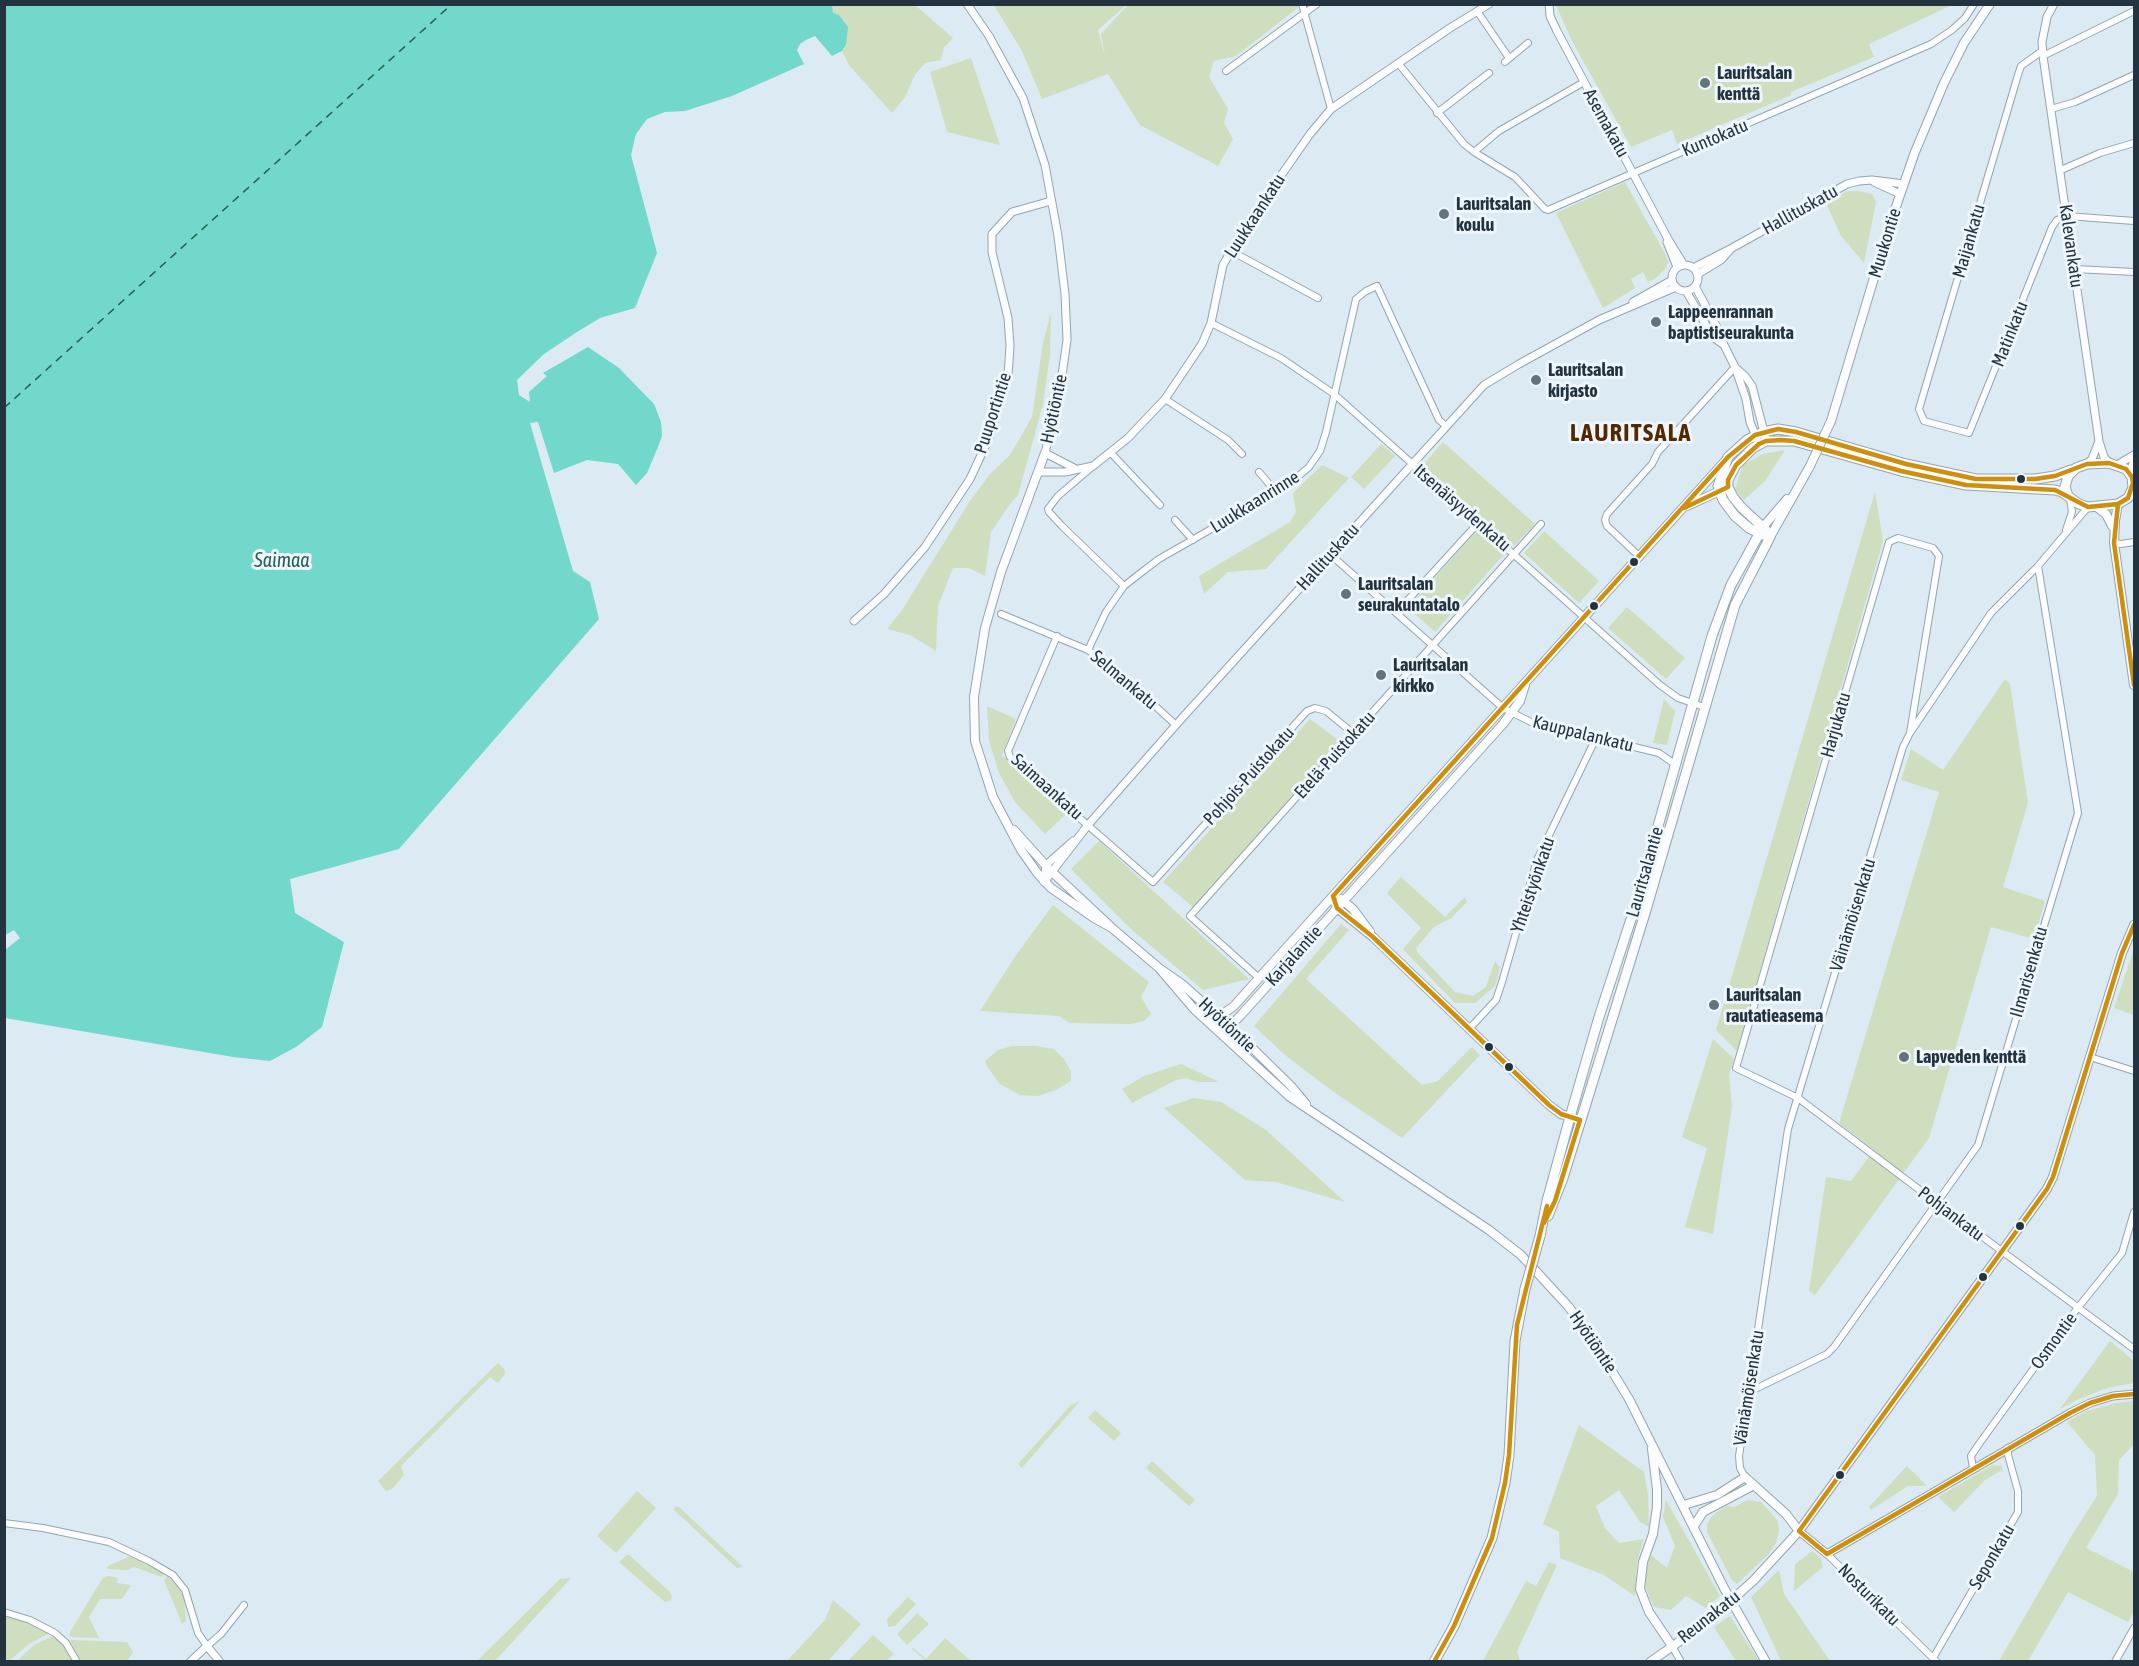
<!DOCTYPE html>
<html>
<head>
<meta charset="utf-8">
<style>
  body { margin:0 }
  #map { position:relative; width:2139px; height:1666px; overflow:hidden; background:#dceaf4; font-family:"Asap Condensed",sans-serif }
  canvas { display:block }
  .frame { position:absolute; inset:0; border:6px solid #233440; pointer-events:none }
</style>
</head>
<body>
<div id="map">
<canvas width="2139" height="1666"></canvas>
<div class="frame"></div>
</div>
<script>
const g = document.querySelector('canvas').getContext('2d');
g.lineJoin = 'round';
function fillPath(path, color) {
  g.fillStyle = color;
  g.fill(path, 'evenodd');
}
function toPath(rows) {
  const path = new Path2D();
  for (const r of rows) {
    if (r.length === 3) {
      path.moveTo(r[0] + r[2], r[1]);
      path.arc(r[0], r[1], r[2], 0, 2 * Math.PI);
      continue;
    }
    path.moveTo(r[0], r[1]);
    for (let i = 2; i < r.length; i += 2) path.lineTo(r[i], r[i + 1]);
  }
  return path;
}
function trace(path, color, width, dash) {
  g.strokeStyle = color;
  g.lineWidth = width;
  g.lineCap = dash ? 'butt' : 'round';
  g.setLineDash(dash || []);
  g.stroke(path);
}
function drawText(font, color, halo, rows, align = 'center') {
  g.font = font + ' "Asap Condensed",sans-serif';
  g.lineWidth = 6;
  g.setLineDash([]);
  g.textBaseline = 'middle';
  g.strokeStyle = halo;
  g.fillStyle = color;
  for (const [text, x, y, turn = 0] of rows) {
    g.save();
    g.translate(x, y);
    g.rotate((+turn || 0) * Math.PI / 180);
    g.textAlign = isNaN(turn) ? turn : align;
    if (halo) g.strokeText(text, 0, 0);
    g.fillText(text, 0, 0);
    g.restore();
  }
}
const green = toPath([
  [832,5,915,5,953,38,944,47,941,60,925,63,915,75,905,97,892,113,849,65,842,51,847,45,833,14],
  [1133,5,1298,5,1299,7,1236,56,1214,61,1209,77,1228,109,1224,123,1233,139,1218,166,1140,125,1108,74,1042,99,1022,51,994,5,1126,5,1098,30,1105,57,1101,34,1127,6],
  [1556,5,1952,5,1869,44,1874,57,1791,92,1791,95,1677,144,1672,130,1631,147,1571,39],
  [971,58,1000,145,947,132,930,72],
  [1625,182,1664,252,1668,261,1666,268,1656,278,1648,282,1643,272,1631,279,1635,288,1603,308,1556,213],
  [1847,191,1858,191,1872,194,1876,202,1864,263,1841,236,1826,203],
  [1051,312,1050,354,1043,404,1018,495,1010,504,991,532,985,576,969,568,953,568,938,606,936,651,910,635,887,629,902,610,970,501,990,474,1010,455,1032,417,1043,343],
  [1443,442,1535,524,1514,546,1423,465],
  [1381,444,1395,456,1364,489,1351,477],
  [1785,450,1765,481,1744,500,1735,489,1743,465,1763,454],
  [1322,465,1349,478,1266,569,1228,572,1204,594,1199,576,1290,522,1296,512,1293,493],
  [1875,492,1883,541,1737,1051,1716,1030],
  [1479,528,1506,552,1435,632,1408,608],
  [1544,531,1599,581,1579,603,1524,553],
  [1627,607,1685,658,1666,679,1608,628],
  [2005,679,2010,684,2028,803,2003,887,2045,901,2034,939,1991,927,1929,1138,1815,1295,1809,1291,1826,1177,1851,1181,1874,1150,1839,1123,1939,792,1901,780,1911,749,1943,770],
  [1664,699,1675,711,1667,745,1653,743],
  [987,706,1016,719,1002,755,1066,814,1045,834,1015,802,999,773,989,741],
  [1310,719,1341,742,1193,907,1163,882],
  [1099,841,1249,979,1203,990,1131,929,1071,869],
  [1401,877,1445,917,1465,897,1467,902,1451,918,1434,927,1416,948,1418,953,1455,992,1473,996,1486,987,1495,961,1500,968,1495,986,1475,1003,1455,1003,1403,949,1421,928,1387,893],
  [1053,905,1149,982,1141,997,1151,1014,1144,1021,1131,1024,1070,1023,1059,1016,980,1011,1016,955],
  [1341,924,1349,930,1306,979,1422,1085,1438,1081,1472,1047,1480,1055,1402,1138,1331,1090,1285,1055,1254,1026],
  [2134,949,2134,1015,2114,1008],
  [1713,1039,1734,1059,1729,1075,1732,1106,1713,1234,1685,1227,1707,1148,1682,1137],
  [1012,1046,1036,1046,1054,1049,1064,1059,1071,1072,1071,1081,1056,1090,1038,1096,1020,1095,1000,1084,988,1068,985,1061,998,1050],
  [1181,1064,1219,1082,1198,1082,1186,1078,1176,1080,1132,1103,1122,1089,1144,1076],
  [1194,1098,1221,1102,1266,1130,1345,1202,1276,1182,1245,1180,1164,1108],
  [2110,1341,2134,1361,2134,1383,2107,1388,2079,1399,2060,1409],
  [498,1363,504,1369,505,1374,498,1383,490,1377,401,1466,404,1475,392,1489,386,1491,378,1481],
  [1080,1401,1022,1468,1018,1464,1071,1405],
  [2134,1401,2134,1444,2119,1460,2118,1494,2086,1548,2134,1572,2134,1611,2128,1622,2068,1592,2028,1661,1999,1661,2072,1535,2097,1496,2095,1455,2067,1422,2087,1411,2115,1403],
  [1095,1410,1121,1433,1114,1441,1088,1418],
  [1579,1425,1644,1472,1648,1495,1649,1527,1640,1522,1619,1490,1596,1506,1605,1528,1619,1543,1644,1539,1637,1561,1635,1596,1604,1575,1560,1558,1559,1532,1543,1524],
  [1152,1461,1195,1500,1189,1506,1146,1468],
  [1993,1465,2002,1466,2002,1470,1985,1480,1954,1512,1938,1497],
  [1907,1466,1927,1486,1908,1486,1871,1510,1869,1507],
  [637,1491,656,1508,616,1553,597,1536],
  [1666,1500,1720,1596,1706,1608,1686,1596,1671,1610,1654,1607,1646,1589,1644,1574,1651,1555,1667,1568,1675,1546,1663,1517],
  [1747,1500,1761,1502,1778,1521,1779,1531,1776,1543,1768,1555,1737,1584,1732,1580,1707,1532,1707,1525,1711,1517,1717,1512,1727,1506,1735,1507],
  [675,1506,679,1507,743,1567,737,1568,674,1510],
  [1812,1551,1821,1558,1823,1567,1794,1591,1795,1564],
  [628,1554,670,1592,672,1596,671,1600,665,1602,619,1562],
  [128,1557,133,1557,164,1574,162,1577,134,1567,127,1570,107,1569,108,1566],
  [1549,1562,1557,1565,1517,1651,1520,1661,1483,1661,1526,1581,1536,1586],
  [1779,1570,1784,1594,1830,1661,1781,1661,1751,1597],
  [109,1576,118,1578,117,1583,131,1585,122,1599,100,1599,89,1617,99,1638,70,1637,70,1632,99,1584,104,1577],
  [167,1576,174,1581,184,1597,186,1621,182,1624,164,1580],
  [571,1578,495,1661,477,1661,560,1579],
  [908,1597,916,1604,895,1626,888,1627,887,1619],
  [833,1600,861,1624,828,1661,787,1661,825,1620],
  [917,1613,929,1624,907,1645,897,1634],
  [5,1614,6,1614,50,1633,29,1644,9,1661,5,1662],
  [1730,1616,1759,1661,1736,1661,1714,1627],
  [873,1635,894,1654,886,1661,848,1661],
  [53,1636,61,1641,74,1661,22,1662,19,1659,34,1645],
  [945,1638,971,1661,926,1661,912,1649,912,1647,926,1659],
  [70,1640,127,1642,133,1652,127,1661,80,1661]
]);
const water = toPath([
  [5,4,832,4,833,13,839,15,848,27,846,45,842,51,832,56,815,36,806,40,800,44,797,50,804,64,732,96,685,111,665,112,647,119,636,134,631,155,657,253,635,308,600,318,577,332,544,354,517,380,519,395,530,402,529,392,547,376,543,373,588,347,619,368,654,404,661,422,662,436,658,447,647,473,636,485,618,464,587,460,554,473,538,422,530,423,573,571,590,582,599,619,399,849,290,879,295,913,344,942,322,1027,296,1047,270,1061,233,1057,5,1018,5,950,20,938,14,930,4,936]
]);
const ferry = toPath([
  [4,408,452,4]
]);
const minor = toPath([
  [1302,4,1331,109],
  [1477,11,1509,58],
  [2042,51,2021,66,2018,75,1919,409,1924,421,1969,433,2052,227,2057,220,2067,216,2134,221],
  [2043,56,2134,11],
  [1505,62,1528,43],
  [1398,63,1464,144,1474,152,1515,177,1545,209,1548,210,1931,44,1952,30,1965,18,1974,4],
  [1226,71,1317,4],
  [2051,109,2075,102,2134,75],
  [1437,113,1489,73],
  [1474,152,1499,131,1584,82],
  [2061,170,2100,153,2134,143],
  [1231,251,1318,298],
  [2075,269,2134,272],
  [1211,323,1281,358,1334,394,1660,685,1678,698,1704,707],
  [1165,399,1228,440,1242,454],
  [1111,453,1160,505],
  [1092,467,1058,496,1048,509,1049,512,1062,526,1124,586],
  [1259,472,1276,492],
  [1175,520,1193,540],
  [2066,530,2072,512,2070,499],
  [2114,543,2121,544,2134,542],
  [1331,555,1503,708,1531,722,1659,753,1676,765],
  [1640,557,1607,526,1605,520,1607,514,1652,464,1658,452,1735,367],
  [1396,613,1479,522],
  [1001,614,1088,650,1111,666,1176,725],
  [1057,636,1008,751,1010,757,1045,788,1153,882,1307,711,1315,708,1326,711,1354,734],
  [1088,650,1106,612,1124,586,1138,575,1159,559,1288,485,1309,467,1320,451,1326,432,1356,299,1366,291,1377,286,1439,420,1446,426],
  [1910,733,1939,556,1933,548,1898,538,1889,542,1736,1068,1798,1098,1937,1203,2134,1349],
  [1259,978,1190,916,1541,524],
  [1469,1029,1496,1000,1502,982,1537,860,1596,738],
  [2090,1057,2134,1071],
  [1749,1392,1827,1354,1834,1347,1978,1145,2078,813,2038,566],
  [1973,1468,1971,1456,1979,1444,2076,1310,2122,1253,2134,1212],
  [1745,1477,1740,1468,1739,1456,1788,1129,1903,747,1910,733,1991,613,2038,566,2088,507],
  [4,1523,43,1528,109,1542,149,1561,173,1575,185,1590,198,1633,207,1646,221,1634,244,1605],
  [1827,1554,1937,1662],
  [4,1612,30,1620,55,1633,66,1643,77,1662],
  [1672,1646,1681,1662],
  [1933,1658,2018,1512,2018,1491,2008,1455,2008,1448],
  [2115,1662,2134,1628]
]);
const tertiary = toPath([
  [967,4,989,36,1023,98,1045,165,1058,236,1065,294,1067,340,1059,396,1045,453,1076,469],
  [1549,4,1550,16,1557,31,1668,239,1684,265],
  [2054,4,2047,17,2042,42,2043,56,2099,441,2104,457,2109,463],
  [1874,182,1900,194],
  [1667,242,1677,267],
  [1685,278,13],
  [1693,268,1732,248,1847,184,1859,181,1872,180,1904,184],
  [1698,274,1721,260,1730,250],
  [1695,286,1720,333,1724,345,1735,367,1746,399,1750,422,1757,439],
  [1686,291,1713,337,1724,345],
  [1633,302,1672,280],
  [1736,368,1745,376,1752,386,1765,436],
  [2087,464,2092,459,2099,441],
  [2117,465,2134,455],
  [1039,472,1065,472,1093,466,1128,438,1165,399,1202,344,1211,323,1223,265,1243,230,1310,134,1331,109,1450,28,1489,4],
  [2130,472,2134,460],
  [854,621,884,594,925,547,970,479,989,438,1008,375,1010,346,1008,318,992,252,992,234,1012,212,1051,201],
  [1044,882,1088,825,1183,717,1484,385,1519,364,1599,320,1676,287],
  [1044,882,1046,865,1073,841],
  [1799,1531,1827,1554,2070,1413,2090,1403,2113,1396,2134,1394],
  [190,1662,207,1646,220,1662]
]);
const secondary = toPath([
  [1831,421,1892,218,1915,152,1944,83,1964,43,1990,4],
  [1045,453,1001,572,985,628,974,697,975,741,993,797,1021,850,1038,874,1051,888,1094,918,1112,928],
  [2118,504,2115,521,2114,543,2134,685],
  [1687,506,1724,489],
  [2098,508,2106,514,2112,526],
  [1763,527,1787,499],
  [1770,537,1810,466],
  [1014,830,1049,869,1112,928,1159,968,1182,984,1239,1035,1291,1086,1306,1104],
  [1341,899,1353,909,1370,932],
  [1335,903,1337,908,1373,937,1549,1105,1561,1114,1580,1120],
  [1159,968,1194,1009,1290,1097,1489,1230,1521,1255,1568,1306,1590,1335,1629,1399,1724,1588,1766,1662],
  [1210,1023,1234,1006,1259,978,1726,460],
  [1220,1032,1230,1026,1241,1015,1503,724,1520,701,1525,685],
  [1652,1449,1657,1489,1657,1507,1653,1534,1643,1562,1640,1589,1649,1612,1672,1646],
  [1684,1505,1717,1495,1745,1477,1786,1514,1799,1531],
  [1694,1526,1703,1512,1754,1485],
  [1754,1580,1799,1531,2047,1189,2053,1177,2122,953,2134,925],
  [1650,1662,1710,1620]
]);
const primary = toPath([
  [1766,530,1742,508,1733,497,1728,487,1728,480,1736,465,1753,448,1766,441,1794,441,1901,471,1966,485,2055,490,2062,492,2079,504,2088,507,2118,504,2128,498,2133,488,2132,477,2126,469,2109,463,2087,464,2076,468,2068,476,2065,487,2068,496],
  [1763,535,1749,528,1735,516,1723,500,1718,486,1728,457,1747,440,1763,432,1778,429,1796,432,1906,464,1976,479,2035,479,2055,476,2071,470],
  [1548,1216,1563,1178,1646,910,1735,605,1770,537],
  [1540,1236,1547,1201,1570,1117,1599,1017,1635,907,1712,636,1731,585,1763,527],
  [1434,1662,1454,1626,1492,1538,1505,1483,1509,1455,1515,1341,1525,1289]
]);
const secondaryBridge = toPath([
  [1810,466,1831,421],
  [1710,1620,1754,1580]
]);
const primaryBridge = toPath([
  [1525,1289,1540,1236]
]);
const bus1 = toPath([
  [2118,504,2114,543,2134,685],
  [2134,925,2122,953,2053,1177,2047,1189,1799,1531,1827,1554,2070,1413,2090,1403,2113,1396,2134,1394],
  [1544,1223,1555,1201,1580,1120,1561,1114,1549,1105,1373,937,1337,908,1333,896,1728,457,1755,435,1778,429,1796,432,1906,464,1976,479,2035,479,2055,476,2087,464,2109,463,2126,469,2132,477,2133,483,2128,498,2118,504,2088,507,2055,490,1966,485,1901,471,1794,441,1781,440,1766,441,1759,444,1736,465,1728,480,1728,487,1684,508],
  [1434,1662,1454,1626,1492,1538,1505,1483,1509,1455,1517,1325,1547,1206]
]);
const markers = [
  [1705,83,6,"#64747f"],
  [1444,214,6,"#64747f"],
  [1656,322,6,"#64747f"],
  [1536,380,6,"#64747f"],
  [2021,479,5,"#233440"],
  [1634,562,5,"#233440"],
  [1346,594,6,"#64747f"],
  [1594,606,5,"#233440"],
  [1381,675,6,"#64747f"],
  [1714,1005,6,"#64747f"],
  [1489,1047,5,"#233440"],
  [1904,1057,6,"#64747f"],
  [1509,1067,5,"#233440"],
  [2020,1226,5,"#233440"],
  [1983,1277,5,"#233440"],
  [1840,1475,5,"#233440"]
];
const poiNames = [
  ["Lauritsalan",1717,73],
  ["kenttä",1717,94],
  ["Lauritsalan",1456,204],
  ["koulu",1456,225],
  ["Lappeenrannan",1668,312],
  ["baptistiseurakunta",1668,333],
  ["Lauritsalan",1548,370],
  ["kirjasto",1548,391],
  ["Lauritsalan",1358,584],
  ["seurakuntatalo",1358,605],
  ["Lauritsalan",1393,665],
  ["kirkko",1393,686],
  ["Lauritsalan",1726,995],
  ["rautatieasema",1726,1016],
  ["Lapveden kenttä",1916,1057]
];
const streetNames = [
  ["Asemakatu",1606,123,61],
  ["Kuntokatu",1715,138,-23],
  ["Hallituskatu",1800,210,-29],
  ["Luukkaankatu",1255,216,-57],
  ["Maijankatu",1969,241,-74],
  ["Muukontie",1885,243,-73],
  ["Kalevankatu",2071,246,82],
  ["Matinkatu",2010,334,-68],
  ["Hyötiöntie",1054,409,-78],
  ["Puuportintie",993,413,-72],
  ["Luukkaanrinne",1255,502,-32],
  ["Itsenäisyydenkatu",1462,508,41],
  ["Hallituskatu",1328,557,-48],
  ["Selmankatu",1124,680,40],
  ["Harjukatu",1836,725,-74],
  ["Kauppalankatu",1583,734,14],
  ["Etelä-Puistokatu",1335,755,-48],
  ["Pohjois-Puistokatu",1249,776,-48],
  ["Saimaankatu",1047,787,42],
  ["Lauritsalantie",1645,872,-74],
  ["Yhteistyönkatu",1533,885,-71],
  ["Väinämöisenkatu",1853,915,-73],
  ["Karjalantie",1294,956,-48],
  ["Ilmarisenkatu",2029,972,-74],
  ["Hyötiöntie",1227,1025,43],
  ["Pohjankatu",1951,1214,37],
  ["Osmontie",2054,1341,-54],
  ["Hyötiöntie",1593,1342,56],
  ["Väinämöisenkatu",1749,1388,-81],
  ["Seponkatu",1992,1557,-60],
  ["Nosturikatu",1869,1595,45],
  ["Reunakatu",1709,1617,-38]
];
const waterNames = [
  ["Saimaa",282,561]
];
const districtNames = [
  ["LAURITSALA",1631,433]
];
fillPath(green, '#cedebe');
fillPath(water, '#72d8cb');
trace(ferry, '#275f55', 1.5, [8, 6]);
trace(minor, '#96a4ae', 8);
trace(tertiary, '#96a4ae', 9);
trace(secondary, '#96a4ae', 10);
trace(primary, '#96a4ae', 11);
trace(minor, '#fafcfd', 6);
trace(tertiary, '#fafcfd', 7);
trace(secondary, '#fafcfd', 8);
trace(primary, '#fafcfd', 9);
trace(secondaryBridge, '#96a4ae', 10, []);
trace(primaryBridge, '#96a4ae', 11, []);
trace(secondaryBridge, '#fafcfd', 8);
trace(primaryBridge, '#fafcfd', 9);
trace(bus1, '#cd8f0d', 4.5);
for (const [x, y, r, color] of markers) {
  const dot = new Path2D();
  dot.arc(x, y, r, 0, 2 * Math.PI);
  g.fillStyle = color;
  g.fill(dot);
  trace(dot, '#eef6fc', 2);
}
drawText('bold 18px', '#233440', '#eef6fc', poiNames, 'left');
drawText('18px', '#233440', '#eef6fc', streetNames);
drawText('italic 20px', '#275f55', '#eef6fc', waterNames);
g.letterSpacing = '1.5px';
drawText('bold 24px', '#522900', '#eef6fc', districtNames);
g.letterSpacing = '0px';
</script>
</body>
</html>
